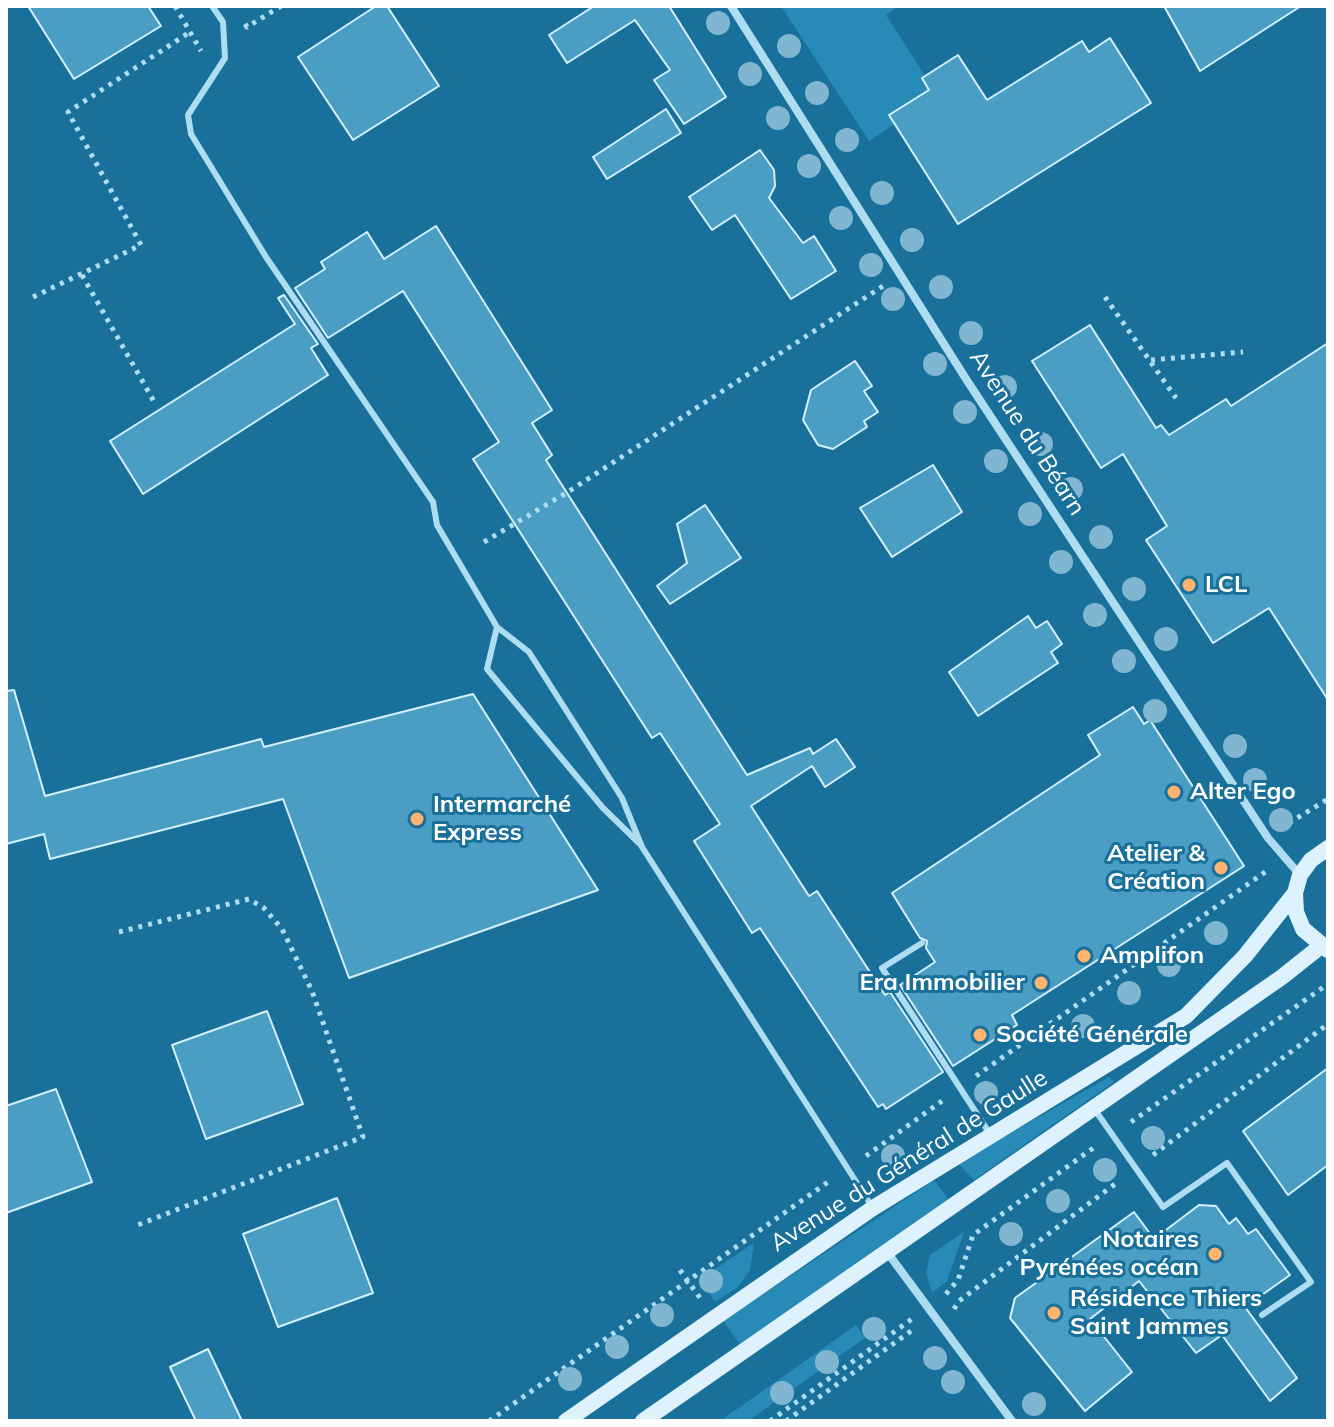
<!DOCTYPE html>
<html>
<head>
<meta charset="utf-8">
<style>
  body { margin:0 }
  #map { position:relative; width:1334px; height:1427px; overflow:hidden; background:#19709a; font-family:Mulish,sans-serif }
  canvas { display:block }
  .frame { position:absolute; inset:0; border:8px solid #fff; pointer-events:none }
</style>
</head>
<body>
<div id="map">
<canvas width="1334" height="1427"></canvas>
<div class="frame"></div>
</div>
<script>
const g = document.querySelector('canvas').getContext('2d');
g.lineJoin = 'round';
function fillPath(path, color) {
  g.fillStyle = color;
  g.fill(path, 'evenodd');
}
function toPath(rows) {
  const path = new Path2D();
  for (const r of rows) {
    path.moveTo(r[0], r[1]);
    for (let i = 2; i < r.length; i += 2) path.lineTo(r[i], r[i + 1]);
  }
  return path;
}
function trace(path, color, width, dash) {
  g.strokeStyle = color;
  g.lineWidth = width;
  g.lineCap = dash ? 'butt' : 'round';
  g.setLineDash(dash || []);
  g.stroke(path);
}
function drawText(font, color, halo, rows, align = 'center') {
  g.font = font + ' Mulish,sans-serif';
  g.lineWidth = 6;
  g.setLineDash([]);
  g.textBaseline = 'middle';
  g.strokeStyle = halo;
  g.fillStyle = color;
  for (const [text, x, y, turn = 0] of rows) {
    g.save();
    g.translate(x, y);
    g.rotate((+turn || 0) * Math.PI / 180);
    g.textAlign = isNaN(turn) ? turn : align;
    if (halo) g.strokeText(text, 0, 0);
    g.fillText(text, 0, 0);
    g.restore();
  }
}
const green = toPath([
  [781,6,899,6,886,15,938,96,869,141],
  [1109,1077,1114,1082,974,1180,958,1163],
  [934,1180,948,1199,740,1344,723,1321],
  [964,1232,947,1281,932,1293,926,1273,930,1255],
  [754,1243,750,1270,738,1287,715,1302,700,1279],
  [856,1325,865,1338,748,1421,720,1421]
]);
const building = toPath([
  [28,6,148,6,161,26,74,79,28,6],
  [376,6,387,6,439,86,353,140,298,57,376,6],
  [594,6,669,6,726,97,684,124,654,80,670,70,635,20,567,63,549,35,594,6],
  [1164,6,1301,6,1200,71,1164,6],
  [1110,38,1151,103,958,224,889,115,929,90,922,78,958,55,987,100,1082,41,1089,52,1110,38],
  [666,109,681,133,607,179,593,157,666,109],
  [760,150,774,170,775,186,769,198,803,243,814,236,836,271,791,299,735,215,712,230,689,197,760,150],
  [436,226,552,410,532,423,552,455,546,460,747,775,810,748,813,754,836,739,855,767,825,787,812,766,751,806,809,896,817,891,885,995,890,992,943,1072,886,1109,883,1104,878,1107,760,928,752,933,694,841,720,824,660,733,652,738,473,459,499,442,403,291,328,338,295,288,325,269,321,262,367,232,384,259,436,226],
  [284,295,318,344,311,348,328,375,143,494,110,441,295,324,278,298,284,295],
  [1090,325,1156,428,1161,425,1169,435,1226,399,1231,406,1328,343,1328,700,1269,608,1213,643,1146,540,1167,526,1123,454,1101,468,1032,361,1090,325],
  [855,361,872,386,864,391,878,412,864,421,867,427,833,449,818,445,803,420,811,390,855,361],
  [933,465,962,512,892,557,860,508,933,465],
  [705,505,741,558,670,604,657,586,687,563,677,524,705,505],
  [1028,616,1036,628,1047,621,1062,644,1051,652,1058,663,978,716,949,672,1028,616],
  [14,690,45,796,261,739,264,747,473,694,598,890,349,978,283,799,50,859,44,834,6,844,6,691,14,690],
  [1133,707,1144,724,1150,720,1244,866,1012,1015,1017,1025,953,1066,900,985,935,962,926,948,927,941,920,938,892,893,1100,755,1088,735,1133,707],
  [267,1011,303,1104,206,1139,172,1045,267,1011],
  [1328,1068,1328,1165,1288,1195,1243,1131,1328,1068],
  [56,1089,92,1182,6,1213,6,1106,56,1089],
  [337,1198,373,1293,278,1327,243,1234,337,1198],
  [1199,1205,1216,1206,1229,1224,1236,1218,1248,1234,1256,1229,1290,1275,1245,1307,1297,1378,1270,1401,1222,1335,1196,1353,1139,1281,1090,1319,1132,1372,1085,1411,1010,1318,1015,1298,1134,1212,1154,1239,1199,1205],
  [208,1349,242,1421,196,1421,170,1367,208,1349]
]);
const path = toPath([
  [175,6,201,51],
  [245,24,247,27,281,6],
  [82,275,156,405],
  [33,297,141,245,68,112,190,32],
  [1105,297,1176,398],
  [1151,360,1243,352],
  [484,542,571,490,883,286],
  [1289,823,1328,799],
  [119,932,249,899,264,908,282,929,312,991,363,1137,135,1226],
  [976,1076,1268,870],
  [1131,1122,1328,984],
  [1153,1155,1328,1024],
  [866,1156,942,1101],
  [680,1270,700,1298],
  [946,1294,958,1280,973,1235,1096,1146],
  [954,1309,959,1301,1119,1181],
  [489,1421,831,1180],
  [770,1421,912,1319],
  [786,1421,911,1331]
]);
const service = toPath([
  [212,6,223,22,225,58,188,115,191,134,266,257,433,502,437,525,497,627,529,652,622,798,642,847,871,1205],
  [497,627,487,669,603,808,640,844],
  [922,943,882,968,990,1134],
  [1095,1110,1163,1207,1227,1163,1311,1282,1262,1315]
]);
const minor = toPath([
  [731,6,966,379,1268,838,1300,875],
  [887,1252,1012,1421]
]);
const secondary = toPath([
  [1328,848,1311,860,1300,875,1295,893,1296,912,1303,929,1328,950],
  [566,1421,873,1208,1186,1016,1245,956,1295,893],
  [643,1421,1282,977,1321,946]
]);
const trees = [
  [718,23],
  [789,46],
  [750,74],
  [817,93],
  [778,118],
  [847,140],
  [809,166],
  [882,193],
  [841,218],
  [912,240],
  [871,265],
  [941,287],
  [893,299],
  [971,333],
  [935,364],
  [1005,387],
  [965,412],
  [1041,444],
  [996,461],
  [1071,489],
  [1030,514],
  [1101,537],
  [1061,562],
  [1134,589],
  [1095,615],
  [1166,639],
  [1124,661],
  [1155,711],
  [1235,746],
  [1255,780],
  [1281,820],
  [1216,933],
  [1169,965],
  [1129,993],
  [1083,1026],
  [986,1093],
  [1153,1138],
  [893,1156],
  [1105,1170],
  [1058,1201],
  [1011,1234],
  [711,1281],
  [662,1315],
  [874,1329],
  [617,1347],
  [935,1358],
  [827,1362],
  [570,1379],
  [953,1382],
  [782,1393],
  [1034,1404]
];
const markers = [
  [1189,585,8,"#ffb36e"],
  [1174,792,8,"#ffb36e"],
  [417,819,8,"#ffb36e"],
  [1221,868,8,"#ffb36e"],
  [1084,956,8,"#ffb36e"],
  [1041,983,8,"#ffb36e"],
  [980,1035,8,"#ffb36e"],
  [1215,1254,8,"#ffb36e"],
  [1054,1313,8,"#ffb36e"]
];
const streetNames = [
  ["Avenue du Béarn",1027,433,57],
  ["Avenue du Général de Gaulle",909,1161,-32]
];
const poiNames = [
  ["LCL",1205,585],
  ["Alter Ego",1190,792],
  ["Intermarché",433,805],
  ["Express",433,833],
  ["Atelier &",1205,854,"right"],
  ["Création",1205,882,"right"],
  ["Amplifon",1100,956],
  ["Era Immobilier",1025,983,"right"],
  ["Société Générale",996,1035],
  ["Notaires",1199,1240,"right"],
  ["Pyrénées océan",1199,1268,"right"],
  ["Résidence Thiers",1070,1299],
  ["Saint Jammes",1070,1327]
];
fillPath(green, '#288ab6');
fillPath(building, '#4a9dc3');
trace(building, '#d6f0fc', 2);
trace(path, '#aeddf1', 5, [4, 6]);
trace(service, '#aeddf1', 6);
trace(minor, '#aeddf1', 8);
trace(secondary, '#ddf2fc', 16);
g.fillStyle = '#81b6d0';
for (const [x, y] of trees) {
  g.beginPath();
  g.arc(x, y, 12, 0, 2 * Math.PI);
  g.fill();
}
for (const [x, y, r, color] of markers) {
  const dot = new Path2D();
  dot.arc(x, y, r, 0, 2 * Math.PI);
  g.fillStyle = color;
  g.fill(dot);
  trace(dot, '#19709a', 3);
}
drawText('24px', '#fff', '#19709a', streetNames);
drawText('bold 24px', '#fff', '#19709a', poiNames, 'left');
</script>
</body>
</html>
